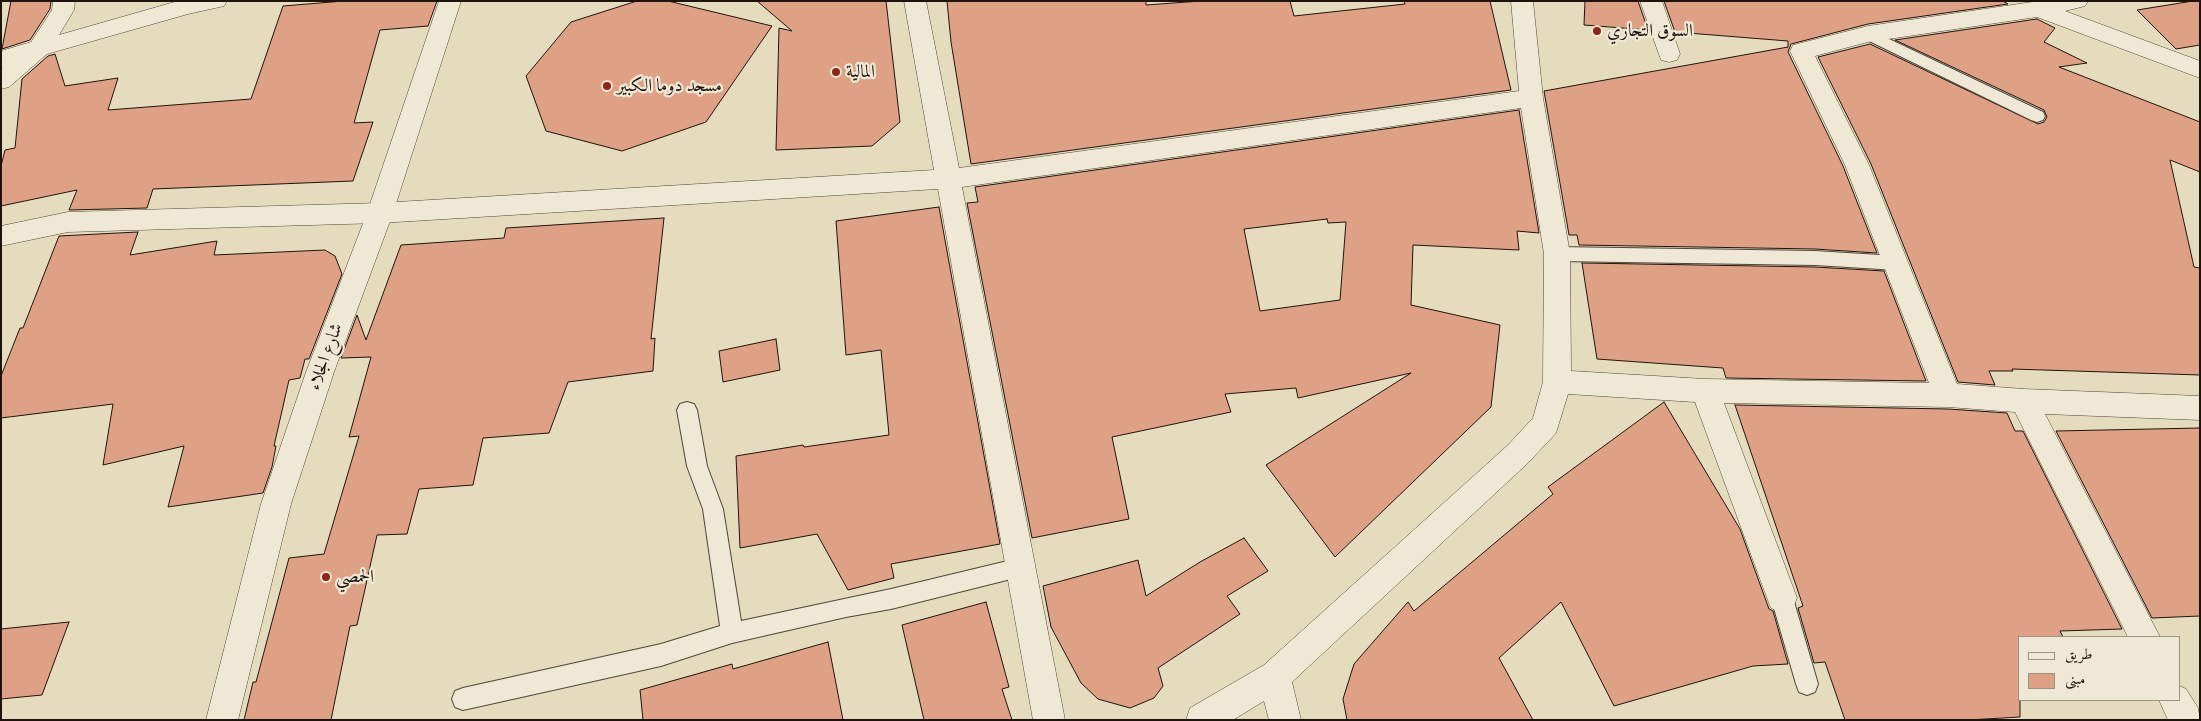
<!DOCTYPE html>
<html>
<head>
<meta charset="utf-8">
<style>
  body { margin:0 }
  #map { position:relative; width:2201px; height:721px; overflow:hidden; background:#e5dcbd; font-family:"Gentium Book Plus",Amiri,serif }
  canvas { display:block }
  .frame { position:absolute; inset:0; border:2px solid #1f130e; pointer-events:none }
  .legend { position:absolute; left:2018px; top:636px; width:162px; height:65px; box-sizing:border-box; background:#eee8d4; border:1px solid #9b9385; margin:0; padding:6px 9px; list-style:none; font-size:15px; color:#1f130e }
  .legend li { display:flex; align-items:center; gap:10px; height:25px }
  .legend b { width:25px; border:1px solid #9b9385 }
</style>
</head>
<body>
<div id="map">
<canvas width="2201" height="721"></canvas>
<div class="frame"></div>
<ul class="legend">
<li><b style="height:6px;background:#eee8d4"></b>طريق</li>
<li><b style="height:14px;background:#dfa186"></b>مبنى</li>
</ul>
</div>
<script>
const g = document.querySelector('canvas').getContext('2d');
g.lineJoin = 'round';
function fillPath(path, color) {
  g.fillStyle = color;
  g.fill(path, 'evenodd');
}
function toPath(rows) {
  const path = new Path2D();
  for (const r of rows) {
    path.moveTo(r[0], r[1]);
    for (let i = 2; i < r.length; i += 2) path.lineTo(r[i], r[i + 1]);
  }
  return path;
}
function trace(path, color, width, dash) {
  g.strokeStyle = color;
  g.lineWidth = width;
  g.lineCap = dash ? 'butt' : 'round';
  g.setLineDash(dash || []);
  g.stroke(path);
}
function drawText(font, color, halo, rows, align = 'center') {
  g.font = font + ' "Gentium Book Plus",Amiri,serif';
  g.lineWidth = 4.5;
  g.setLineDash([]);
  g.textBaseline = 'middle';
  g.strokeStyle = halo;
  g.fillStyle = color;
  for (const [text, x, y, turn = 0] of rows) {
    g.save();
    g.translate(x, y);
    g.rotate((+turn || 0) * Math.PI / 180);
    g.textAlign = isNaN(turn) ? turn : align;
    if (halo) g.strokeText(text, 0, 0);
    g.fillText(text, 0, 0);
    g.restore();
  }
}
const building = toPath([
  [11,1,51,1,50,9,30,40,2,49,11,1],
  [344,1,437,1,428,26,380,30,354,123,373,122,353,181,153,189,147,208,69,210,77,190,1,206,1,166,5,150,15,148,22,79,48,56,55,54,65,86,118,78,108,110,251,99,283,6,344,1],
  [637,1,668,1,772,26,706,122,622,151,546,131,526,76,571,22,637,1],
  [757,1,886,1,900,122,872,146,776,150,779,28,792,31,757,1],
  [947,1,1146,1,1146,5,1201,1,1290,1,1294,16,1405,4,1404,1,1490,1,1511,90,971,164,951,42,947,1],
  [1585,1,1638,1,1648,30,1584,25,1585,1],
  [1664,1,2003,1,2008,4,1868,24,1791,44,1788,52,1843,166,1877,253,1815,249,1579,245,1577,235,1569,235,1544,91,1788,47,1788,41,1675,32,1664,1],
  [2193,1,2200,1,2200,45,2176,49,2137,10,2193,1],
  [2037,19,2055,28,2044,42,2087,63,2059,67,2200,122,2200,172,2170,160,2194,267,2200,268,2200,375,2012,369,2013,371,1989,371,1995,385,1958,382,1871,164,1818,57,1870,44,2038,124,2044,122,2047,117,2044,110,1895,40,2037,19],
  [1519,110,1539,233,1517,231,1519,250,1413,245,1411,305,1500,325,1491,407,1335,557,1266,465,1411,373,1298,398,1296,388,1225,394,1231,412,1112,437,1129,519,1032,538,967,203,978,202,975,187,1519,110],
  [1327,219,1328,223,1346,222,1340,300,1260,311,1244,229,1327,219],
  [939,207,1000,544,891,564,894,578,848,590,817,534,740,548,736,456,803,445,804,447,889,435,881,350,846,355,836,221,939,207],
  [664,218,651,339,655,338,653,371,568,382,549,433,483,438,473,485,419,489,407,534,377,535,357,625,350,626,331,720,244,720,253,682,256,682,289,558,324,554,359,436,349,437,371,357,341,358,357,315,366,340,401,245,504,238,506,228,664,218],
  [138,232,130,255,217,241,214,255,325,250,335,256,342,274,309,359,305,359,300,378,289,380,274,446,276,446,272,467,263,493,168,507,184,446,103,465,113,404,1,418,1,376,20,328,23,328,59,236,138,232],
  [1582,263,1815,267,1884,271,1926,381,1726,378,1723,368,1597,359,1582,263],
  [776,339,780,370,723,382,719,351,776,339],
  [1664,402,1740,529,1769,609,1773,611,1788,664,1753,666,1614,706,1561,602,1499,658,1533,720,1347,720,1343,699,1354,664,1408,602,1414,611,1553,494,1548,487,1664,402],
  [1735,405,1948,409,2007,413,2015,431,2023,431,2122,629,2060,631,2063,637,2020,637,2020,717,1968,720,1845,720,1825,662,1814,663,1798,608,1803,606,1735,405],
  [2200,428,2200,616,2152,618,2056,431,2200,428],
  [1244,538,1268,571,1227,596,1240,614,1158,668,1163,686,1154,698,1130,708,1098,699,1081,683,1051,627,1043,586,1138,560,1146,596,1200,562,1244,538],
  [986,602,1009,687,1002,689,1012,720,924,720,902,625,986,602],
  [69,622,42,695,1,699,1,629,69,622],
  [828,642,843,720,643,720,640,690,732,664,733,669,828,642]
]);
const service = toPath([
  [1868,29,2043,112,2045,116,2043,120,2037,122,2031,120,1863,38,1860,34,1863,30,1868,29],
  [1557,247,1815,251,1896,256,1902,258,1905,263,1902,268,1896,270,1815,265,1557,261,1551,259,1548,254,1551,249,1557,247],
  [687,402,694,404,697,410,707,466,723,509,741,621,891,589,1020,558,1027,561,1030,568,1027,575,891,609,846,617,732,643,661,666,463,710,455,707,452,699,455,691,463,688,661,644,720,626,703,509,687,466,677,410,680,404,687,402],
  [1782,588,1789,591,1793,598,1818,684,1815,692,1807,695,1799,692,1796,684,1771,598,1775,591,1782,588]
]);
const minor = toPath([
  [53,1,75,1,74,10,59,35,178,1,227,1,224,6,188,14,47,54,9,87,1,89,1,68,3,67,1,67,1,51,31,42,52,10,53,1],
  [904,1,926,1,959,168,1519,91,1511,1,1533,1,1543,98,1570,254,1571,371,1705,379,1929,383,1845,165,1790,51,1793,45,1868,26,2039,1,2088,1,2085,6,2065,11,2200,61,2200,78,2037,17,1868,42,1815,56,1869,165,1957,384,2024,389,2200,396,2200,420,2045,414,2160,637,2128,637,2015,412,1948,407,1724,403,1797,598,1793,608,1782,613,1771,608,1767,598,1695,402,1568,394,1556,433,1528,463,1292,682,1301,720,1269,720,1264,701,1233,720,1186,720,1190,708,1264,665,1508,445,1533,418,1543,382,1544,254,1521,108,962,187,1065,720,1033,720,938,189,380,223,68,232,1,246,1,226,68,212,380,203,934,170,904,1],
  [1640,1,1662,1,1680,54,1677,60,1669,62,1661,60,1640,1],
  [2180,686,2186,689,2198,708,2200,720,2168,720,2159,700,2180,700,2180,686]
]);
const tertiary = toPath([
  [439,1,461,1,393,213,334,372,291,504,238,720,206,720,261,504,306,372,367,213,439,1]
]);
const markers = [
  [1597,31,5,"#8f2418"],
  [836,72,5,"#8f2418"],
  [607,86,5,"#8f2418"],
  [326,577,5,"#8f2418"]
];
const poiNames = [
  ["السوق التجاري",1607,31],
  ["المالية",846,72],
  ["مسجد دوما الكبير",617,86],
  ["الحمصي",336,577]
];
const streetNames = [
  ["شارع الجلاء",326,357,-70]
];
fillPath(building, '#dfa186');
trace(building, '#1f130e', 1);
trace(service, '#50453a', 2);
trace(minor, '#50453a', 1);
trace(tertiary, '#50453a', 1);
fillPath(service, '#eee8d4');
fillPath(minor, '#eee8d4');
fillPath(tertiary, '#eee8d4');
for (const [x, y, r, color] of markers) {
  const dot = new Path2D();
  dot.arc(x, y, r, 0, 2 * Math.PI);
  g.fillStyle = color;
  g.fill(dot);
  trace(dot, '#eee8d4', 2);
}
drawText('18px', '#1f130e', '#eee8d4', poiNames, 'left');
drawText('18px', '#1f130e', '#eee8d4', streetNames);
</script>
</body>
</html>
